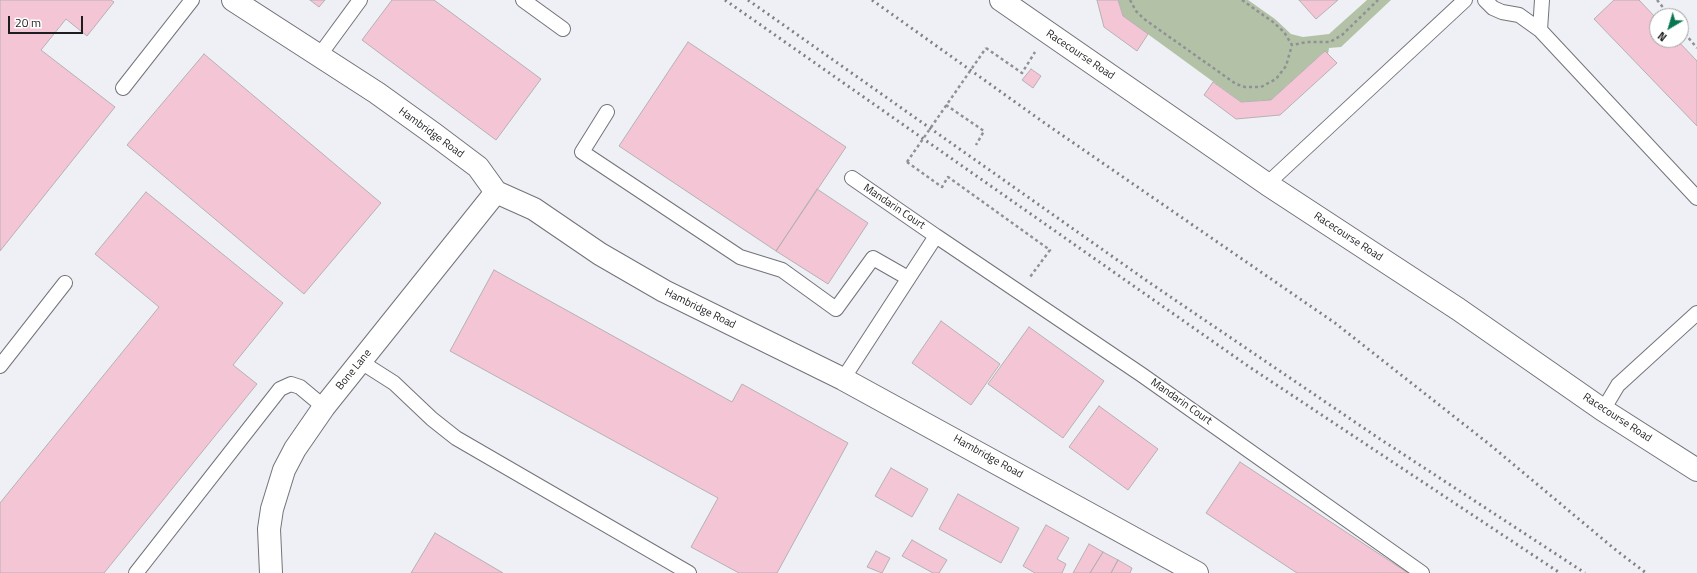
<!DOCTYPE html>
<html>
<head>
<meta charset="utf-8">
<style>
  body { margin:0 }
  #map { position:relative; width:1697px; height:573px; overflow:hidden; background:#eef0f5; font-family:"Titillium Web",sans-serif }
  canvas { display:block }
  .north { position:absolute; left:1649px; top:8px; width:40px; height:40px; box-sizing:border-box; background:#fff; border:1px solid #a4a5a5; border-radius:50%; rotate:218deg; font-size:11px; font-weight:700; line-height:16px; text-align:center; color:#1c1d1f }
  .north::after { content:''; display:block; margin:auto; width:14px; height:18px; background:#067751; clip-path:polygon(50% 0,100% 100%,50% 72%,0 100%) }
  .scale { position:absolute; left:8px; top:16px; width:75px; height:18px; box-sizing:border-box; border:2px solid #1c1d1f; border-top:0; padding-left:5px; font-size:12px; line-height:14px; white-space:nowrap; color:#1c1d1f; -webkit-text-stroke:3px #fff; paint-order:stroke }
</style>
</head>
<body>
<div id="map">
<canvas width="1697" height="573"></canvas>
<div class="north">N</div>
<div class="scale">20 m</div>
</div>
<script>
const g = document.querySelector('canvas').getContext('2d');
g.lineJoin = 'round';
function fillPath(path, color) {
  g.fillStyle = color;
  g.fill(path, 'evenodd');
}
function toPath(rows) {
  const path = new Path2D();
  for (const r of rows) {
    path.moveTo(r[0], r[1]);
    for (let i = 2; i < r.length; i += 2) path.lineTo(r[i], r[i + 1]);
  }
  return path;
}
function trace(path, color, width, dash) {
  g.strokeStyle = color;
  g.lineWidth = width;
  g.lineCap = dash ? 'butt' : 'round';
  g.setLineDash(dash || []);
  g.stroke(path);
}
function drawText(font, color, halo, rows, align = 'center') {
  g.font = font + ' "Titillium Web",sans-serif';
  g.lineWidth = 3;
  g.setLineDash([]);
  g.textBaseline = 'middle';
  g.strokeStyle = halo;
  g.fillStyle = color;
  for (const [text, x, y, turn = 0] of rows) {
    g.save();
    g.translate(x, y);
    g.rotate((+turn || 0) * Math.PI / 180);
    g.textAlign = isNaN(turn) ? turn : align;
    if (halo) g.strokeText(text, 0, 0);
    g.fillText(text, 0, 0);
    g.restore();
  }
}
const green = toPath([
  [1118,0,1248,0,1275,19,1291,34,1303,37,1329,34,1367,0,1391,0,1341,47,1329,48,1328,54,1325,51,1271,100,1241,102,1123,16]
]);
const building = toPath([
  [0,0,111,0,114,2,87,36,66,19,41,50,115,107,0,251,0,0],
  [310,0,325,0,319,7,310,0],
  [392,0,434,0,541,79,496,140,362,40,392,0],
  [1097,0,1118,0,1123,16,1148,34,1137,51,1104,27,1097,0],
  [1299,0,1338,0,1316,19,1299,0],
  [1614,0,1639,0,1657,19,1657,40,1677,40,1697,61,1697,126,1594,19,1614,0],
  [688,42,846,147,776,251,619,146,688,42],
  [1325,51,1337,63,1280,115,1236,119,1204,95,1213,82,1241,102,1271,100,1325,51],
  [204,54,381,203,304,294,127,145,204,54],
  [1031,69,1041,76,1033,88,1022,80,1031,69],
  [817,189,868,223,828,284,776,251,817,189],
  [146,192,283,303,233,365,257,384,104,573,0,573,0,503,159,307,95,254,146,192],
  [494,270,732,402,742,384,848,443,777,573,739,573,691,547,718,498,450,351,494,270],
  [941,321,1000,364,971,405,912,363,941,321],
  [1029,327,1104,381,1063,438,988,384,1029,327],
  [1099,406,1158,449,1128,490,1069,447,1099,406],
  [1240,462,1408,573,1297,573,1206,513,1240,462],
  [891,468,928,489,912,517,875,496,891,468],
  [958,494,1019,528,1001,563,939,529,958,494],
  [1046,525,1069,538,1057,559,1066,564,1062,573,1035,573,1023,566,1046,525],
  [435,533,503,573,411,573,435,533],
  [912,540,947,560,939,573,933,573,902,556,912,540],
  [1089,544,1103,552,1090,573,1073,573,1089,544],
  [876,551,890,558,882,573,867,567,876,551],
  [1103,552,1118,560,1111,573,1090,573,1103,552],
  [1118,560,1132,568,1130,573,1111,573,1118,560]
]);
const path = toPath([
  [1130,0,1136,11,1144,19,1236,84,1245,87,1261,87,1276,79,1286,66,1292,45],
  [1242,0,1273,22,1284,32,1292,45,1307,42,1330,42,1342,35,1378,0],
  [1657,0,1670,16],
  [1681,29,1697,48],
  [986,48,1022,73,1035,52],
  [946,105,984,131,976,145],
  [907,162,942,187,948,177,1050,250,1030,277]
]);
const lane = toPath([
  [523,0,563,29],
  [1485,0,1493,8,1502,12,1519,15,1540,30,1697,198],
  [1540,30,1542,0],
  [319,56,360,0],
  [123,88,192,0],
  [607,112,582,152,740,257,782,270,836,309,873,258,908,278],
  [852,178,936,236],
  [1267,184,1465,0],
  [361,362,394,383,432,419,456,438,689,573],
  [0,366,65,283],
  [843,379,936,236,1142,375,1422,573],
  [1603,410,1618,385,1697,313],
  [136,573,280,389,291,384,300,387,324,407]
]);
const street = toPath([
  [1001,0,1267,184,1458,309,1603,410,1697,470],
  [271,573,269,529,272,509,284,470,295,449,324,407,496,192]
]);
const secondary = toPath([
  [233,0,377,93,434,134,478,167,496,192,534,209,600,254,664,291,843,379,1197,573]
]);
const rail = toPath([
  [725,0,1248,366,1560,573],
  [748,0,1150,283,1380,439,1585,573],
  [872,0,1046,124,1335,323,1489,444,1617,551,1646,573]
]);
const pathBridge = toPath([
  [907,162,986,48]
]);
const streetNames = [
  ["Racecourse Road",1080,55,34],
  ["Hambridge Road",431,133,36],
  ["Mandarin Court",894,207,34],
  ["Racecourse Road",1348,237,33],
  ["Hambridge Road",700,309,26],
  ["Bone Lane",354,370,-51],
  ["Mandarin Court",1181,402,35],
  ["Racecourse Road",1617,418,33],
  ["Hambridge Road",988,457,29]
];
fillPath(green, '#b3c2a7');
fillPath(building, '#f4c6d5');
trace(building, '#b6b0b2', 1);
trace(lane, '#727479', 16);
trace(street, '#727479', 24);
trace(secondary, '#727479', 24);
trace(path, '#8f9195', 2.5, [3, 3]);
trace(lane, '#fff', 14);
trace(street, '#fff', 22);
trace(secondary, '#fff', 22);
trace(rail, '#7f8084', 3, [2, 4]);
trace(pathBridge, '#8f9195', 2.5, [3, 3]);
drawText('11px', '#1c1d1f', '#fff', streetNames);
</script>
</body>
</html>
